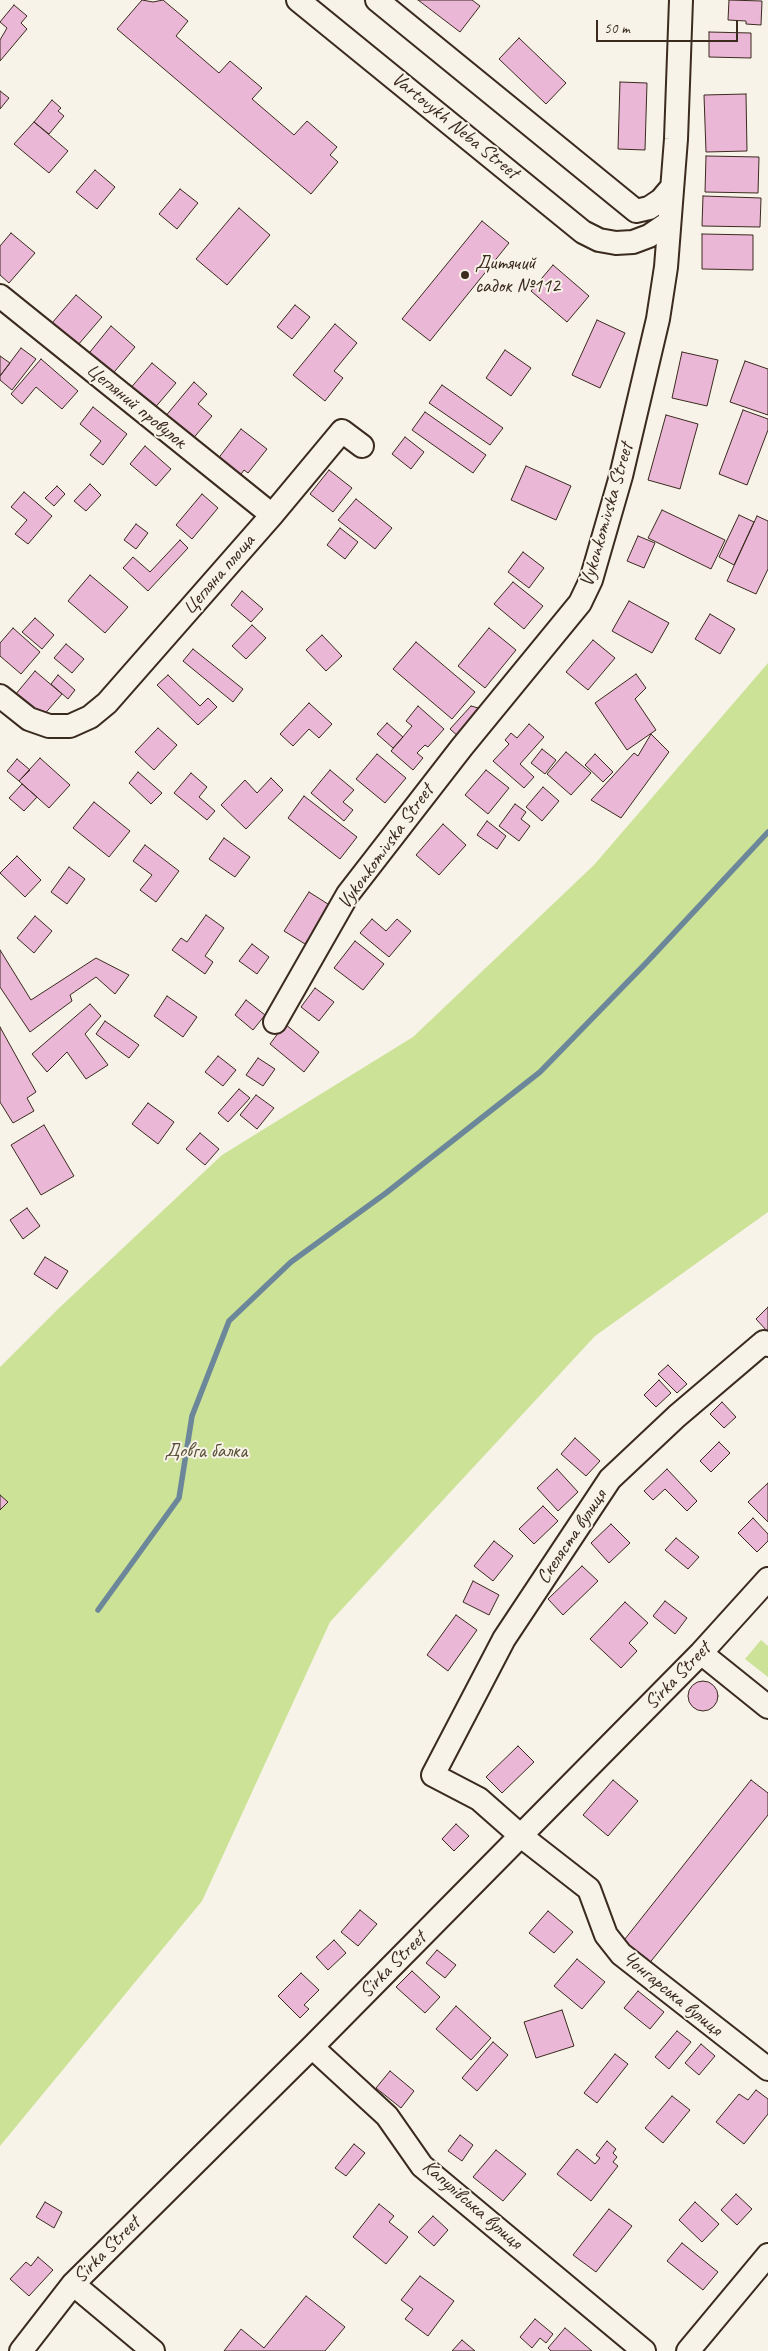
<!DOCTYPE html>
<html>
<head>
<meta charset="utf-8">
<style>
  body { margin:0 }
  #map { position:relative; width:768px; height:2351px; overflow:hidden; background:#f7f3e8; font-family:Caveat,sans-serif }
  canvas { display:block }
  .scale { position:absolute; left:596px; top:20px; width:142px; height:22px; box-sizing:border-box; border:2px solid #3b2a1e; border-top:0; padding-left:6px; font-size:15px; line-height:18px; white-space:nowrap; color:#3b2a1e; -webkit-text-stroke:4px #f7f3e8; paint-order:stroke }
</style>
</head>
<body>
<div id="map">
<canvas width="768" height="2351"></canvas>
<div class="scale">50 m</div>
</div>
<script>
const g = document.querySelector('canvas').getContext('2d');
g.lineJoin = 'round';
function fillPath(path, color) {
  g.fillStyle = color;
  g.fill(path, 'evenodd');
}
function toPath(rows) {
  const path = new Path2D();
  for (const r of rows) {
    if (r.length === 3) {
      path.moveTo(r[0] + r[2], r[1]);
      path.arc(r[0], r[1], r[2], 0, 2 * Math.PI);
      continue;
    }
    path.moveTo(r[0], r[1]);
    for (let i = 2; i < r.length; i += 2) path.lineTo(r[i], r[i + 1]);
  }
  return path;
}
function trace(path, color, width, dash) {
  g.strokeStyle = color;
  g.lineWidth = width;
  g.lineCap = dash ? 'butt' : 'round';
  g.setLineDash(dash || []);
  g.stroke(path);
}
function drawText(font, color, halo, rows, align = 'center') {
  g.font = font + ' Caveat,sans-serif';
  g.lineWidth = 4;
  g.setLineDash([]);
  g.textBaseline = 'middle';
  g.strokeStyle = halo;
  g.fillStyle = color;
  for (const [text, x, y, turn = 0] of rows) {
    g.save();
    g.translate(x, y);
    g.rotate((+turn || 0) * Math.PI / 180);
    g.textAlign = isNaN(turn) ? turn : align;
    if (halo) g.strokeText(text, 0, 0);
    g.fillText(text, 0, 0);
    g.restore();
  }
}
const green = toPath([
  [768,663,768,1212,595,1336,330,1622,202,1901,0,2146,0,1367,58,1309,222,1155,413,1037,594,865],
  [761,1640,768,1646,768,1677,745,1659]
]);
const stream = toPath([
  [98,1610,179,1498,192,1416,229,1321,291,1262,386,1193,540,1072,647,962,768,832]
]);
const building = toPath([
  [142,0,153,2,163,0,188,21,176,36,219,73,230,61,262,88,252,99,294,135,307,121,337,147,330,155,338,162,311,194,117,29,142,0],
  [418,0,472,0,480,6,460,32,418,0],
  [729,0,762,1,761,25,746,24,746,21,728,20,729,0],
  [14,5,27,16,21,23,27,29,0,61,0,40,7,28,0,22,14,5],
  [709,32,751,33,751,58,709,57,709,32],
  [519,38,566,83,546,104,499,59,519,38],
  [620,82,647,83,645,150,618,149,620,82],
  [0,91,9,98,0,109,0,91],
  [746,94,747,151,706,152,704,95,746,94],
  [52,100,61,108,58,111,64,116,49,134,34,122,52,100],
  [34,122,68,151,49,173,14,144,34,122],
  [706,156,759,157,758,193,705,192,706,156],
  [95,170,115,187,97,209,76,192,95,170],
  [180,189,198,203,177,229,159,214,180,189],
  [703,196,761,198,760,227,702,226,703,196],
  [239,208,270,235,227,285,196,259,239,208],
  [482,221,509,243,430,341,402,319,482,221],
  [11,233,35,253,9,283,0,275,0,246,11,233],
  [702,234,753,235,753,270,702,269,702,234],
  [553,265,589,296,567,322,531,291,553,265],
  [76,295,102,317,78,345,52,323,76,295],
  [295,305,310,317,292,339,277,327,295,305],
  [597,320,625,333,600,388,572,375,597,320],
  [335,324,357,343,334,371,343,378,325,401,293,375,335,324],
  [111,326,135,347,110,377,86,357,111,326],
  [21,348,36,359,12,390,0,380,0,376,21,348],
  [505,350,531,368,511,396,486,378,505,350],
  [682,352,718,360,707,406,672,398,682,352],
  [0,356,10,363,0,376,0,356],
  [41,359,78,391,62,409,36,387,22,404,11,394,41,359],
  [745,361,768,369,768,415,730,402,745,361],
  [152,363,176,383,153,410,129,390,152,363],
  [194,382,207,394,198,404,212,416,191,441,164,418,194,382],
  [442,385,503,428,490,445,429,403,442,385],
  [93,407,127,434,103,465,90,455,101,441,80,424,93,407],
  [743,410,768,419,768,430,747,485,719,474,743,410],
  [425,412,486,455,473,473,412,430,425,412],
  [666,415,698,424,680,489,648,480,666,415],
  [241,429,267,449,248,473,244,470,239,477,217,460,241,429],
  [405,437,424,452,411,469,392,454,405,437],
  [145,446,171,469,156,486,130,464,145,446],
  [526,466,571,486,556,520,511,500,526,466],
  [329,470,352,488,333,512,310,494,329,470],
  [90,484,101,495,86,511,74,501,90,484],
  [57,486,65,494,54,506,45,498,57,486],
  [24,492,52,516,28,544,15,534,27,520,11,507,24,492],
  [202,494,218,508,192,539,176,525,202,494],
  [356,499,392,528,375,549,338,520,356,499],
  [662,510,725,540,711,569,648,538,662,510],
  [739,515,754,522,734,565,719,557,739,515],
  [757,516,768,521,768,569,756,594,727,581,757,516],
  [136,524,148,533,136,549,124,540,136,524],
  [340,528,358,542,345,559,327,545,340,528],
  [638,536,655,543,644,568,627,561,638,536],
  [180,540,188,548,148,591,123,568,133,557,150,572,180,540],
  [523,552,544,568,529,588,508,572,523,552],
  [90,575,128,607,105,633,68,601,90,575],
  [513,582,543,606,524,629,494,604,513,582],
  [242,591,263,609,251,622,231,605,242,591],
  [629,601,669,623,652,653,612,631,629,601],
  [710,614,735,629,720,654,695,639,710,614],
  [35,618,54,635,42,649,22,632,35,618],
  [252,625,266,638,246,659,232,646,252,625],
  [13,628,40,652,21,674,0,656,0,643,13,628],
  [489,628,516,650,485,688,458,666,489,628],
  [322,635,342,656,326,671,306,650,322,635],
  [593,640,615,658,588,690,566,672,593,640],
  [416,642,475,692,452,719,393,669,416,642],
  [66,644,84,659,72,673,54,658,66,644],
  [193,649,243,689,233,702,183,661,193,649],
  [35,671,62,694,42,717,15,695,35,671],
  [636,674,646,688,635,699,656,730,627,750,595,703,636,674],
  [58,675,75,690,68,699,51,684,58,675],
  [168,675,200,706,208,698,217,707,198,725,157,685,168,675],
  [309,703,332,724,319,738,309,729,293,746,280,734,309,703],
  [418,706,444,729,428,747,425,745,417,753,423,758,413,770,391,751,412,726,406,721,418,706],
  [471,706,482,709,459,737,450,729,471,706],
  [387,723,403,737,393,748,377,734,387,723],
  [529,724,544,737,520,764,534,777,524,788,493,761,509,744,505,740,511,733,517,738,529,724],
  [158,728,177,745,154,770,135,752,158,728],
  [651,734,669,752,621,818,591,800,634,753,638,756,651,734],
  [542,749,556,760,545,774,531,763,542,749],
  [566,752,591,773,571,795,547,774,566,752],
  [377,754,406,778,385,803,356,779,377,754],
  [595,754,613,772,603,782,585,765,595,754],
  [40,758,70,785,49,808,19,781,40,758],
  [17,759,30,770,19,781,7,771,17,759],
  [330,770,354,790,343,802,353,810,344,821,311,793,330,770],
  [486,770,509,788,488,814,465,795,486,770],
  [138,772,162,793,151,804,129,783,138,772],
  [191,773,207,787,199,797,215,811,207,820,174,793,191,773],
  [271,778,283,790,246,829,221,805,245,780,257,793,271,778],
  [22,784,37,797,24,811,9,798,22,784],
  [543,787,559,801,542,821,526,807,543,787],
  [304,796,357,837,340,859,288,818,304,796],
  [94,802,130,831,109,857,73,828,94,802],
  [515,804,526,812,521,819,530,826,519,841,499,826,515,804],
  [487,821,506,836,497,849,477,835,487,821],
  [443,824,466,845,439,875,416,855,443,824],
  [224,838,250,857,235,877,209,859,224,838],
  [145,845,179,871,156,902,140,890,152,875,133,861,145,845],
  [17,856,41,880,25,897,0,873,17,856],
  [69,867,85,879,67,904,51,892,69,867],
  [309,892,331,906,305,944,284,931,309,892],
  [206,915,224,928,205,956,213,962,205,974,172,950,181,938,187,942,206,915],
  [35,916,52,931,34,953,17,938,35,916],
  [372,919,386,931,397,919,411,931,389,957,360,933,372,919],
  [355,941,384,964,363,990,334,968,355,941],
  [252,944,269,957,257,974,239,961,252,944],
  [0,950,31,1000,96,958,129,975,115,994,96,977,70,995,72,1001,30,1032,0,987,0,950],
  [315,988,334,1002,319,1021,301,1007,315,988],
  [167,996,197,1017,183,1037,154,1016,167,996],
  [246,1000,265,1015,253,1030,235,1015,246,1000],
  [90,1004,101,1016,85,1034,108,1065,86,1079,67,1052,47,1072,32,1054,90,1004],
  [105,1021,139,1045,129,1058,96,1034,105,1021],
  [285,1024,319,1052,304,1072,270,1044,285,1024],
  [0,1027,36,1092,27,1098,34,1111,13,1123,0,1102,0,1027],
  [218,1056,236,1070,223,1086,205,1072,218,1056],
  [258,1058,275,1069,263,1086,246,1075,258,1058],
  [239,1089,250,1098,228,1122,218,1113,239,1089],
  [256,1095,274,1108,257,1129,240,1115,256,1095],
  [148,1103,174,1122,158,1144,132,1124,148,1103],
  [44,1125,74,1176,41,1195,11,1145,44,1125],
  [200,1133,219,1149,205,1165,186,1149,200,1133],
  [27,1208,40,1226,23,1239,10,1220,27,1208],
  [45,1257,68,1271,57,1289,34,1274,45,1257],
  [768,1307,768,1332,756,1319,768,1307],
  [668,1365,687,1384,677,1393,658,1374,668,1365],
  [659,1380,671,1393,656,1407,644,1395,659,1380],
  [722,1402,736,1417,724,1428,710,1414,722,1402],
  [575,1438,600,1461,586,1476,561,1454,575,1438],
  [719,1442,730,1453,711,1472,700,1461,719,1442],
  [557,1469,578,1492,558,1511,537,1488,557,1469],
  [667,1469,697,1501,687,1511,665,1489,653,1500,644,1491,667,1469],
  [768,1483,768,1522,748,1502,768,1483],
  [0,1495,8,1502,0,1510,0,1495],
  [543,1506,558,1521,534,1544,519,1529,543,1506],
  [753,1518,768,1534,768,1541,757,1552,738,1533,753,1518],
  [611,1524,630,1543,609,1563,591,1543,611,1524],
  [676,1538,699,1557,688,1569,665,1550,676,1538],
  [494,1541,513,1556,493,1581,474,1566,494,1541],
  [582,1566,598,1581,563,1615,548,1599,582,1566],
  [473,1581,499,1595,489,1615,463,1602,473,1581],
  [665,1601,687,1618,675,1634,653,1616,665,1601],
  [625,1602,648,1623,629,1643,637,1651,621,1668,590,1639,625,1602],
  [456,1615,477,1630,448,1671,427,1655,456,1615],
  [703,1696,15],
  [518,1746,534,1762,502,1793,486,1777,518,1746],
  [613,1780,638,1801,608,1836,583,1815,613,1780],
  [751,1780,768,1793,768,1815,648,1965,621,1944,751,1780],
  [456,1824,469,1836,454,1851,442,1839,456,1824],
  [360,1910,377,1924,358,1946,341,1932,360,1910],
  [548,1911,573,1932,554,1953,529,1933,548,1911],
  [334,1940,346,1953,328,1970,316,1957,334,1940],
  [437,1950,456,1965,445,1978,426,1963,437,1950],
  [577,1959,605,1982,582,2009,554,1986,577,1959],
  [412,1971,440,1997,425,2013,396,1987,412,1971],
  [301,1973,319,1990,304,2005,309,2009,300,2018,278,1996,301,1973],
  [638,1991,664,2012,650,2029,624,2008,638,1991],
  [456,2006,491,2038,471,2060,436,2029,456,2006],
  [562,2010,574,2046,536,2058,524,2022,562,2010],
  [677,2031,691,2042,669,2069,655,2057,677,2031],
  [493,2042,508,2055,477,2091,462,2078,493,2042],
  [701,2044,715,2056,699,2075,685,2063,701,2044],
  [615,2054,628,2064,597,2103,584,2093,615,2054],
  [390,2071,414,2091,401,2108,376,2088,390,2071],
  [756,2090,768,2099,768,2114,744,2144,716,2122,739,2094,748,2100,756,2090],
  [672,2096,690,2110,663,2143,645,2128,672,2096],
  [460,2135,473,2145,462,2161,448,2151,460,2135],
  [607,2141,616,2149,613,2153,617,2157,613,2162,618,2166,591,2201,557,2174,577,2149,595,2164,600,2158,596,2155,607,2141],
  [354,2144,365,2153,346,2176,335,2168,354,2144],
  [496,2150,526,2174,503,2201,473,2177,496,2150],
  [736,2194,752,2209,737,2225,721,2210,736,2194],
  [45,2202,62,2212,54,2228,36,2217,45,2202],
  [695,2202,719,2224,702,2242,679,2220,695,2202],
  [379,2204,394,2216,389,2222,408,2237,386,2264,353,2237,379,2204],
  [609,2209,632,2226,596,2272,573,2255,609,2209],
  [433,2216,448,2230,434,2246,418,2232,433,2216],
  [682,2243,718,2272,703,2290,667,2261,682,2243],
  [38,2257,53,2270,29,2296,10,2279,26,2262,31,2266,38,2257],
  [420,2276,454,2301,428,2336,405,2319,413,2309,401,2300,420,2276],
  [306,2296,345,2327,325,2351,224,2351,241,2329,264,2348,306,2296],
  [535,2319,553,2334,546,2343,540,2338,532,2348,520,2337,535,2319],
  [565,2328,592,2351,551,2351,548,2348,565,2328],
  [462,2340,475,2351,452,2351,462,2340]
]);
const minor = toPath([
  [298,0,583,232,599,240,616,243,633,242,649,236,668,223],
  [377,0,636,211,649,208,661,200,672,187],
  [0,296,272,515],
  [0,696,29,719,49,726,70,726,90,717,107,703,272,515,342,431,362,446],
  [275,1022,348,894,462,747,580,603,591,580,621,476,658,319,666,267,676,139,681,0],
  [768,1345,764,1342,677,1416,610,1479,504,1639,433,1775,479,1799,521,1836,589,1889,606,1935,621,1954,768,2069],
  [701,1653,768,1707],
  [312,2047,387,2116,422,2166,644,2351],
  [73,2284,153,2351],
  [21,2351,73,2284,312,2047,701,1653,768,1579],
  [688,2351,768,2255]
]);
const markers = [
  [465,275,5,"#3b2a1e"]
];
const streetNames = [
  ["Vartovykh Neba Street",455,126,39],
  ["Цегляний провулок",136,406,39],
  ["Vykonkomivska Street",607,515,-74],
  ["Цегляна площа",219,575,-49],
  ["Vykonkomivska Street",386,847,-54],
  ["Скеляста вулиця",572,1537,-56],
  ["Sirka Street",678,1676,-46],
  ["Sirka Street",393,1965,-45],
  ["Чонгарська вулиця",672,1994,39],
  ["Капулівська вулиця",472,2205,41],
  ["Sirka Street",107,2250,-45]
];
const poiNames = [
  ["Дитячий",475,264],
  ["садок №112",475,287]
];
const parkNames = [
  ["Довга балка",206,1452]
];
fillPath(green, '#cce297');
trace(stream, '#6c879a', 5.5);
fillPath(building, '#eab8d6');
trace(building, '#3b2a1e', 1);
trace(minor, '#3b2a1e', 26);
trace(minor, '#f7f3e8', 22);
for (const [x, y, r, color] of markers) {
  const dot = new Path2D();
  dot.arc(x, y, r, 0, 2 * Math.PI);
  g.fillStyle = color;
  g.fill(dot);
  trace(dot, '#f7f3e8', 2);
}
drawText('20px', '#3b2a1e', '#f7f3e8', streetNames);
drawText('20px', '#3b2a1e', '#f7f3e8', poiNames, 'left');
drawText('20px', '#584f36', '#f7f3e8', parkNames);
</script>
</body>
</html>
